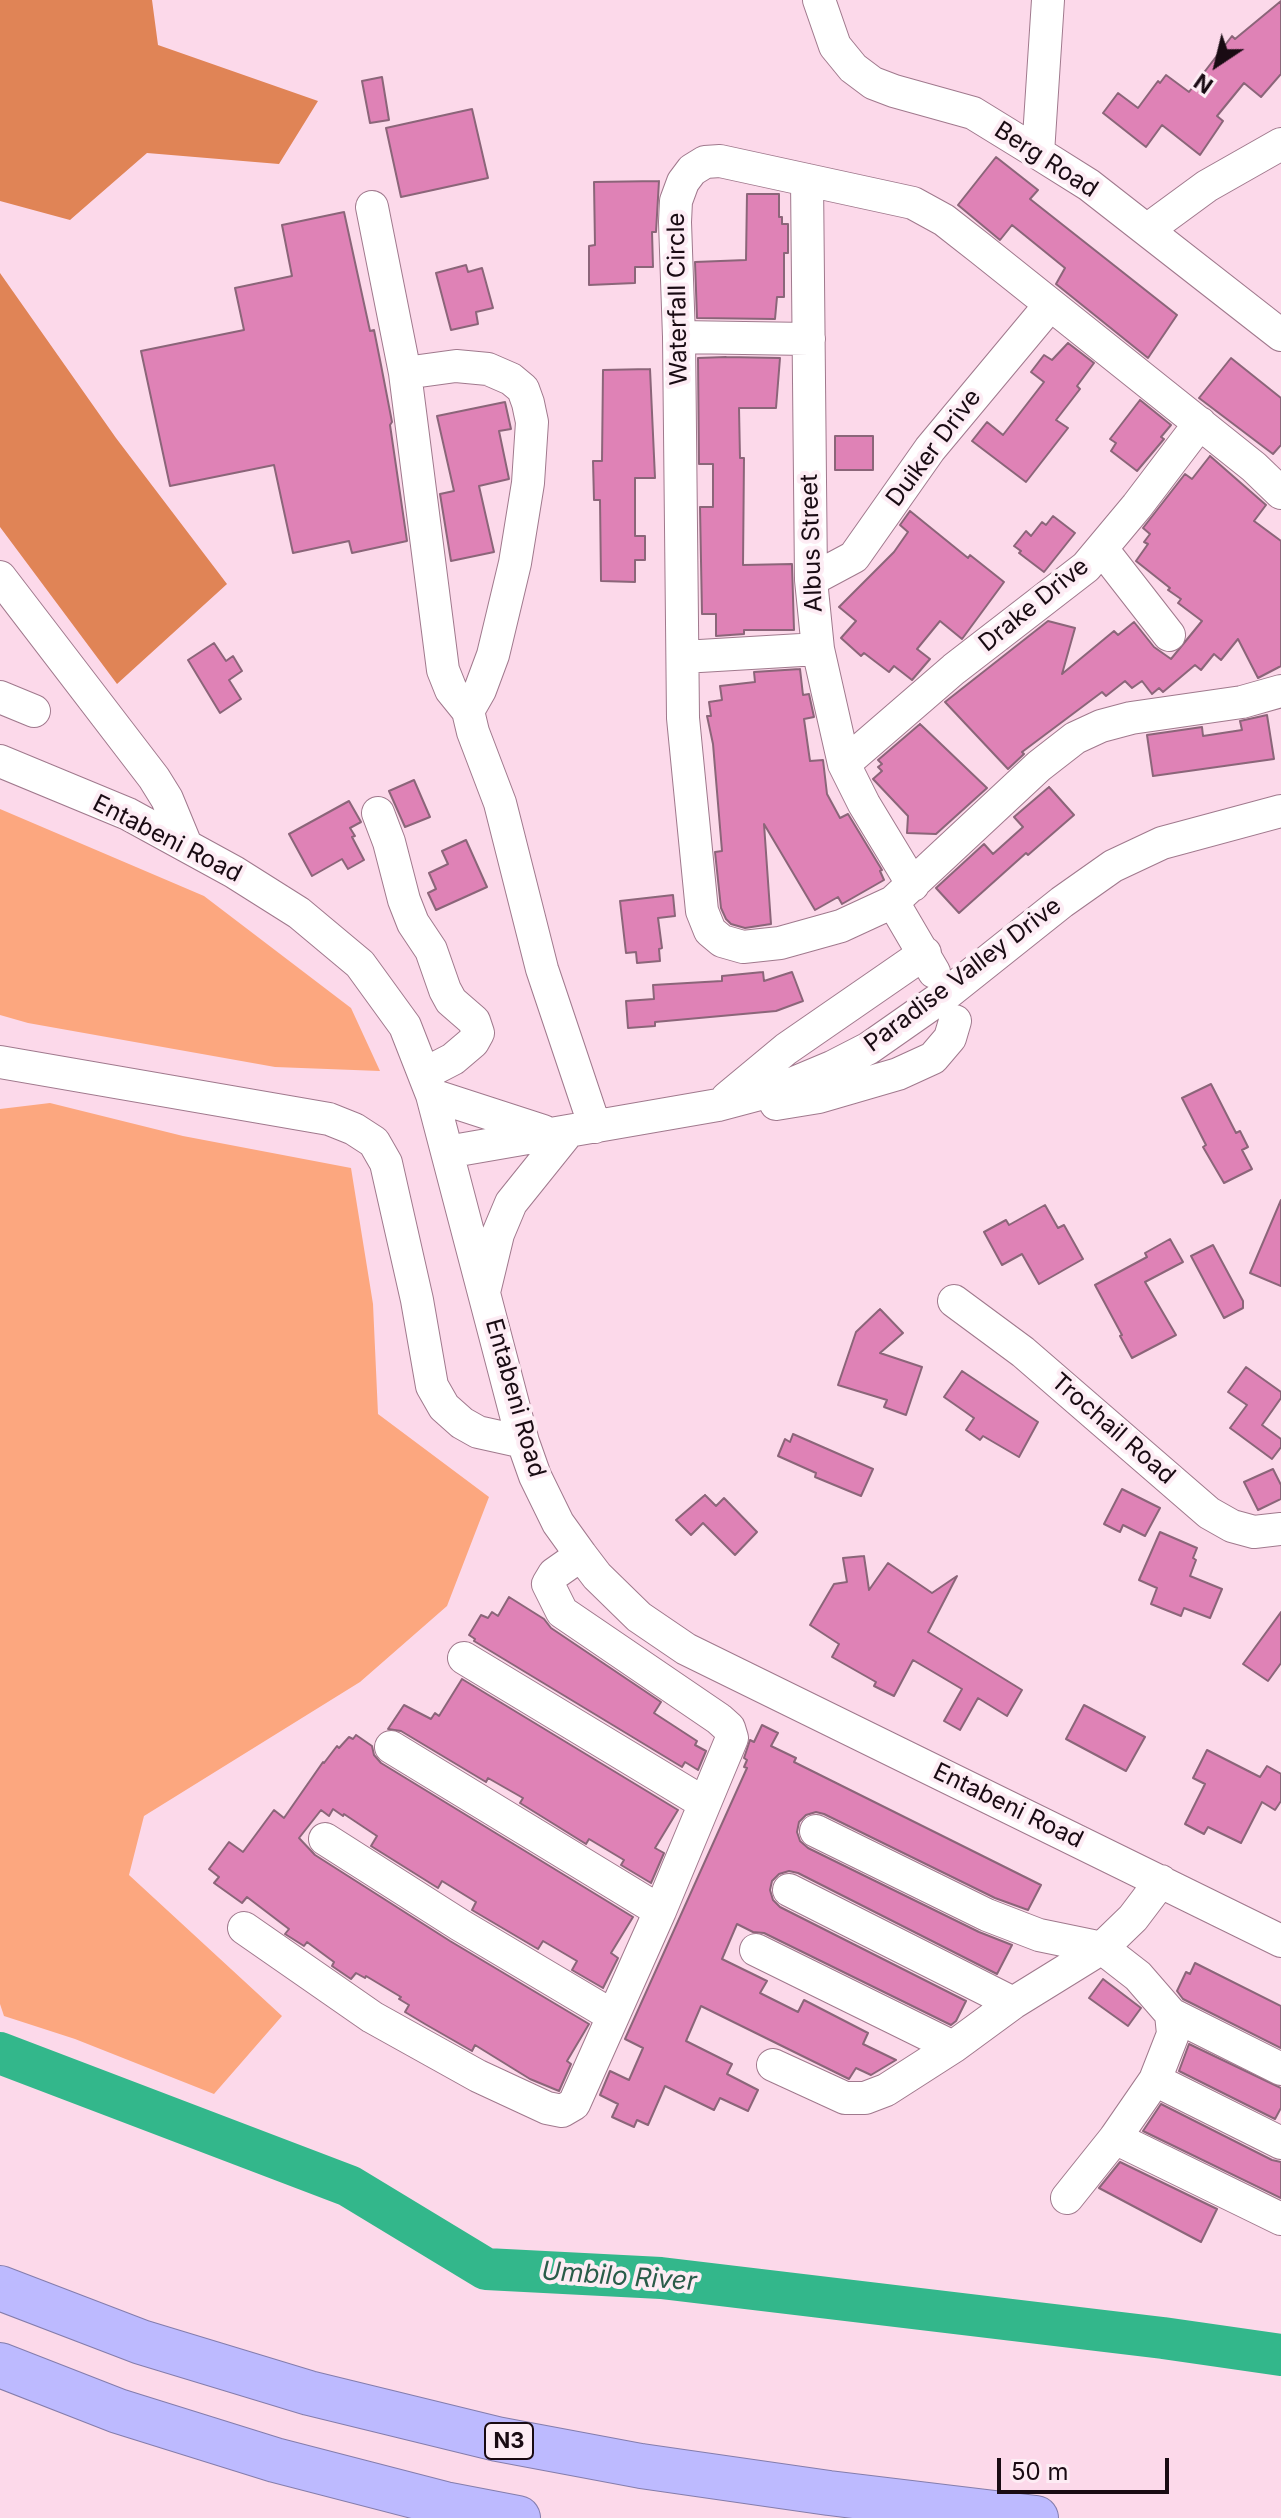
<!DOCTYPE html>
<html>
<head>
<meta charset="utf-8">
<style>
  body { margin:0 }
  #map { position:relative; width:1281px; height:2518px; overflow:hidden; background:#fcd9ea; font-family:Inter,sans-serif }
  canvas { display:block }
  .north { position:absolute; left:1177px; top:24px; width:80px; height:80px; -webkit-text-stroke:6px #fdecf4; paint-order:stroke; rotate:215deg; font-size:22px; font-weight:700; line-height:32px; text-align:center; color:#190b13 }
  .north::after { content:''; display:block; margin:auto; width:28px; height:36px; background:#190b13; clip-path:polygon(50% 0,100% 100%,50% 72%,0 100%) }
  .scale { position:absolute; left:997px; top:2458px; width:172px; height:36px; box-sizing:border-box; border:4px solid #190b13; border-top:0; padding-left:10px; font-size:24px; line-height:28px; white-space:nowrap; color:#190b13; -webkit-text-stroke:6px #fdecf4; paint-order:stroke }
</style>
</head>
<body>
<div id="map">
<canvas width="1281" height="2518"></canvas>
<div class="north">N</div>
<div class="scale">50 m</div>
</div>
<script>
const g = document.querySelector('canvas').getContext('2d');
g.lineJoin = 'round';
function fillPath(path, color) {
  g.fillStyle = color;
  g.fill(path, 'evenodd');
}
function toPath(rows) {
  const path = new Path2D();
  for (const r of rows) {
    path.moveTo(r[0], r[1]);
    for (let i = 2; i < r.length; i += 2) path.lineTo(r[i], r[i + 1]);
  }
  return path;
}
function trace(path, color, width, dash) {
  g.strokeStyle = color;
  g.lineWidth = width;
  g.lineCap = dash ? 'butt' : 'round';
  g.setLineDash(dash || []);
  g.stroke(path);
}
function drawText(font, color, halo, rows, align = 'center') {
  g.font = font + ' Inter,sans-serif';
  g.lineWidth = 8;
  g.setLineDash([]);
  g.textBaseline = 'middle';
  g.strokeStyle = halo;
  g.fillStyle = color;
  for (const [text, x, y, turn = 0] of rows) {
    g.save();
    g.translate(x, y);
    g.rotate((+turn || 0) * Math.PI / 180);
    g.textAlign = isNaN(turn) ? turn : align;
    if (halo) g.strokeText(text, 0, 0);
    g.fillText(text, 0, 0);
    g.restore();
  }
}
const green = toPath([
  [0,809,204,896,351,1008,380,1071,275,1067,28,1023,0,1015],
  [50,1103,183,1136,351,1168,373,1304,378,1414,489,1497,447,1606,360,1682,144,1816,129,1875,282,2016,214,2094,75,2039,4,2016,0,2004,0,1109]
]);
const forest = toPath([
  [0,0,152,0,158,45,318,101,279,164,147,153,70,220,0,201],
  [0,273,116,438,227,584,117,684,0,527]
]);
const river = toPath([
  [0,2053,349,2186,486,2269,661,2278,1163,2338,1281,2355]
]);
const building = toPath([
  [1281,1,1281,74,1261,97,1244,83,1217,116,1223,121,1200,155,1162,125,1146,147,1103,113,1118,93,1138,108,1158,81,1160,83,1166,75,1189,92,1232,36,1235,39,1281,1],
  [382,77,389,120,370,123,362,81,382,77],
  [472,109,488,178,401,197,386,128,472,109],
  [996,157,1038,190,1030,199,1177,315,1148,358,1056,284,1065,268,1012,225,1000,240,958,205,996,157],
  [659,181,656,232,652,232,653,267,635,267,635,283,589,285,589,246,595,245,594,182,659,181],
  [747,194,779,194,779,217,782,217,782,224,788,224,788,253,784,253,784,297,777,297,775,319,697,318,695,262,746,260,747,194],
  [344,212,370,331,374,330,381,365,392,422,390,425,407,541,352,553,349,541,293,553,274,465,170,486,141,351,244,330,235,288,292,276,282,225,344,212],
  [466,265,468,272,482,268,493,308,476,312,478,324,451,330,436,273,466,265],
  [1068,343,1094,363,1077,386,1080,389,1056,420,1068,428,1026,482,972,441,987,422,1003,435,1044,382,1031,372,1044,355,1052,360,1068,343],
  [726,357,780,358,776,408,739,408,740,458,744,458,743,565,792,564,794,630,744,630,744,634,716,636,716,614,702,614,700,507,713,507,713,464,699,464,698,358,726,357],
  [1231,358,1281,398,1281,445,1273,454,1199,398,1231,358],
  [650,369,655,478,635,478,635,536,645,536,645,560,635,560,635,582,601,581,600,500,594,500,593,461,602,461,603,370,650,369],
  [1140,400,1171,425,1161,437,1164,439,1137,471,1111,451,1116,443,1110,439,1140,400],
  [505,402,511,429,499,431,509,479,479,486,494,552,451,561,440,494,454,491,437,416,505,402],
  [835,436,873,436,873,470,835,470,835,436],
  [1210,456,1266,505,1254,521,1281,541,1281,666,1258,678,1238,639,1221,660,1214,654,1201,670,1195,665,1163,692,1159,688,1152,694,1142,681,1132,688,1125,681,1106,696,1102,692,1022,752,1024,754,1008,769,945,702,1048,621,1075,628,1062,674,1114,631,1118,635,1134,622,1154,647,1171,659,1202,621,1178,603,1181,599,1168,590,1170,588,1136,561,1148,544,1144,542,1150,534,1143,528,1185,474,1192,479,1210,456],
  [910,511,968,558,970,555,1004,582,962,639,940,621,917,649,930,659,912,680,894,666,889,672,864,653,861,656,841,638,856,621,839,607,894,552,908,532,900,525,910,511],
  [1053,516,1075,533,1044,572,1019,553,1021,551,1014,546,1026,531,1031,536,1042,522,1046,525,1053,516],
  [214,643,226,661,233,656,242,671,229,680,241,699,220,713,188,660,214,643],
  [800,669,803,695,809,694,814,717,804,719,810,761,823,760,827,794,840,818,848,814,882,870,880,871,884,880,842,904,838,897,815,910,764,824,771,924,745,928,731,924,726,919,721,908,715,852,722,851,713,744,707,716,711,716,709,702,722,700,720,686,755,682,754,672,800,669],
  [1267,715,1274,759,1153,776,1147,735,1202,727,1203,736,1242,730,1240,721,1267,715],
  [920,724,987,788,936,834,907,833,908,816,873,779,882,771,878,767,882,764,878,760,920,724],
  [414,780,430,817,405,827,389,791,414,780],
  [1049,787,1074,815,1028,855,1026,853,959,913,936,888,984,844,993,854,1023,827,1014,817,1049,787],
  [349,801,361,822,350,828,355,836,352,837,364,860,348,869,342,859,312,876,289,834,349,801],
  [466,840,487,887,436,910,428,893,436,889,429,873,448,864,442,851,466,840],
  [673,895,675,916,658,918,662,948,659,949,660,961,637,963,636,952,626,953,620,901,673,895],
  [763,972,764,981,792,972,803,1001,776,1011,655,1022,655,1026,628,1028,626,1001,654,999,653,985,722,981,722,976,763,972],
  [1211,1084,1236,1133,1240,1131,1248,1147,1242,1150,1252,1169,1224,1183,1203,1147,1206,1145,1182,1098,1211,1084],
  [1281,1200,1281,1286,1250,1273,1281,1200],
  [1045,1205,1058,1228,1064,1225,1083,1259,1039,1284,1022,1254,1002,1265,984,1232,1006,1220,1009,1225,1045,1205],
  [1170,1239,1183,1262,1145,1282,1176,1335,1132,1358,1120,1336,1122,1335,1095,1285,1147,1257,1145,1253,1170,1239],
  [1213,1245,1243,1301,1243,1308,1224,1318,1191,1256,1213,1245],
  [880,1309,903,1333,880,1353,922,1367,906,1415,884,1407,887,1400,838,1385,856,1332,880,1309],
  [1246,1367,1281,1392,1281,1398,1262,1425,1281,1439,1281,1447,1272,1459,1230,1428,1247,1405,1228,1392,1246,1367],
  [962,1371,1038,1422,1019,1457,983,1436,980,1440,966,1430,974,1418,944,1397,962,1371],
  [793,1434,873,1469,861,1496,815,1477,816,1473,778,1456,785,1439,790,1442,793,1434],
  [1273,1469,1281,1485,1281,1499,1258,1510,1244,1482,1273,1469],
  [1122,1489,1160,1508,1145,1536,1123,1525,1120,1532,1104,1524,1122,1489],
  [705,1495,716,1506,724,1498,757,1532,735,1555,703,1523,691,1535,676,1520,705,1495],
  [1160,1532,1197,1548,1193,1558,1196,1560,1190,1576,1222,1589,1210,1618,1184,1608,1181,1616,1151,1604,1157,1588,1139,1580,1160,1532],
  [864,1556,869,1590,888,1563,932,1593,957,1576,928,1632,1022,1690,1007,1716,978,1698,960,1730,944,1721,962,1689,913,1660,894,1696,874,1686,876,1682,832,1657,839,1644,810,1625,834,1584,847,1582,843,1558,864,1556],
  [509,1597,544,1619,551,1628,661,1702,654,1713,697,1741,695,1745,706,1751,698,1770,685,1762,682,1767,474,1641,475,1639,469,1635,481,1615,488,1618,492,1612,498,1616,509,1597],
  [1281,1612,1281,1663,1268,1681,1243,1664,1281,1612],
  [462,1679,678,1810,655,1848,664,1853,651,1883,621,1865,624,1860,589,1839,586,1844,520,1803,523,1798,488,1778,486,1782,401,1731,388,1729,404,1705,431,1719,435,1713,439,1716,462,1679],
  [1084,1705,1145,1737,1126,1771,1066,1739,1084,1705],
  [762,1725,778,1733,771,1746,796,1758,794,1762,1041,1885,1028,1910,995,1898,824,1814,816,1812,806,1815,799,1822,797,1832,800,1841,808,1848,979,1932,1012,1945,997,1974,798,1873,789,1871,779,1874,772,1881,770,1890,773,1900,780,1907,966,2001,956,2021,951,2025,764,1933,753,1932,737,1924,722,1959,767,1981,760,1993,798,2012,804,2000,868,2033,863,2044,896,2060,871,2075,856,2068,849,2079,701,2006,686,2041,732,2064,727,2074,758,2090,748,2111,720,2098,714,2110,665,2086,648,2125,637,2120,634,2127,612,2117,618,2104,600,2095,610,2071,629,2080,643,2048,625,2039,747,1768,744,1767,747,1760,744,1758,750,1740,754,1742,762,1725],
  [356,1735,372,1746,374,1755,381,1763,633,1917,611,1953,618,1958,603,1988,572,1970,577,1961,543,1941,538,1949,472,1910,476,1902,442,1881,438,1888,371,1846,377,1836,344,1814,343,1816,333,1809,329,1816,321,1810,299,1838,315,1855,450,1941,589,2024,567,2061,571,2064,559,2091,530,2079,475,2045,472,2051,425,2024,405,2012,409,2005,399,1999,401,1997,366,1976,365,1978,356,1973,351,1979,332,1966,334,1962,307,1942,304,1946,285,1934,289,1929,247,1897,242,1903,214,1883,219,1877,209,1869,229,1842,243,1852,274,1810,284,1818,323,1762,324,1763,337,1746,339,1748,349,1737,353,1739,356,1735],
  [1207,1750,1260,1777,1267,1766,1281,1774,1281,1801,1275,1810,1262,1802,1241,1843,1208,1827,1204,1834,1185,1824,1205,1784,1193,1778,1207,1750],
  [1195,1963,1281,2006,1281,2048,1183,1999,1177,1991,1186,1972,1190,1974,1195,1963],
  [1103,1979,1141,2008,1128,2026,1089,1998,1103,1979],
  [1189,2044,1281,2088,1281,2108,1275,2119,1179,2071,1189,2044],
  [1161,2104,1272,2160,1281,2162,1281,2198,1143,2131,1161,2104],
  [1120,2162,1217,2209,1201,2242,1099,2188,1120,2162]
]);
const minor = toPath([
  [819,0,835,46,853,68,873,83,894,91,973,113,1038,153,1089,185,1281,335],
  [1038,153,1048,0],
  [807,180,811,580,818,649,844,764,864,804,913,885],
  [372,207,405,373,443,670,451,690,468,711],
  [1147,230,1207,186,1281,144],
  [679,337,809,339],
  [405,373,456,366,488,369,511,379,523,389,528,403,532,422,528,483,515,563,493,655,480,690,468,711,473,732,500,803,542,969,595,1127],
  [1281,493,1254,467,981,249,944,220,913,203,720,161,705,162,692,170,683,182,676,201,675,222,679,337,683,718,702,911,710,931,722,941,743,947,780,943,841,926,893,902,1039,766,1075,738,1101,726,1131,718,1242,702,1281,691],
  [1102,549,1169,635],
  [0,577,154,778,167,799,186,845],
  [811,580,854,557,930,449,1050,305],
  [683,657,818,649],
  [0,697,34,711],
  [0,761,128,814,234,872,299,913,360,964,405,1026,432,1095,523,1442,535,1476,558,1523,581,1555,597,1576,639,1617,686,1649,1281,1941],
  [844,764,954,669,1086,567,1137,506,1200,423],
  [378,813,389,842,404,900,413,923,431,950,445,990,451,1001,474,1021,478,1033,473,1042,453,1059,424,1074],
  [893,902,934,972],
  [0,1062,329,1119,354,1129,374,1142,386,1163,417,1300,432,1386,444,1407,462,1423,478,1432,523,1442],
  [432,1095,543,1131],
  [727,1098,786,1049,925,953],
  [776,1104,819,1097,898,1074,933,1058,950,1038,955,1021],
  [447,1152,718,1105,782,1088,832,1067,869,1048,949,992,1062,902,1113,866,1162,843,1281,811],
  [485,1288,498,1234,511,1203,568,1132],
  [954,1301,1023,1352,1209,1513,1232,1526,1254,1532,1281,1529],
  [464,1658,704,1803],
  [391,1747,660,1911],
  [816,1831,987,1915,1039,1935,1102,1948,1138,1976,1171,2014,1281,2069],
  [325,1839,460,1925,613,2016],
  [789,1890,1013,2003],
  [244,1928,372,2017,478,2076,547,2108,562,2111,574,2104,660,1911,732,1738,729,1728,719,1719,562,1612,548,1584,554,1574,581,1555],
  [756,1950,953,2047],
  [773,2065,845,2098,865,2098,886,2090,953,2047,1013,2003,1102,1948,1133,1918,1161,1881],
  [1155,2080,1281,2143],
  [1115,2138,1281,2219],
  [1067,2198,1115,2138,1155,2080,1173,2034,1171,2014]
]);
const highway = toPath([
  [0,2288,141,2342,309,2393,497,2439,641,2466,829,2493,1036,2518],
  [0,2365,118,2411,275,2460,445,2504,518,2518]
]);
const shields = [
  [509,2441,48]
];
const shieldNames = [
  ["N3",509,2441]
];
const streetNames = [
  ["Berg Road",1046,160,33],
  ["Waterfall Circle",678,299,-91],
  ["Duiker Drive",934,448,-53],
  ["Albus Street",812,543,-92],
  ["Drake Drive",1034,605,-39],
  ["Entabeni Road",167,839,27],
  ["Paradise Valley Drive",963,975,-37],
  ["Entabeni Road",515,1398,74],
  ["Trochail Road",1113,1429,41],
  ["Entabeni Road",1008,1806,26]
];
const waterNames = [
  ["Umbilo River",619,2277,4]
];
fillPath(green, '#fca77f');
fillPath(forest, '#e08456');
trace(river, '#33b78b', 42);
fillPath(building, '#df82b6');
trace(building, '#8b6579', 2);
trace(minor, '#a0798d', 34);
trace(highway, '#847dac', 46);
trace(minor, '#fff', 32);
trace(highway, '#bdbaff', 44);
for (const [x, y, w] of shields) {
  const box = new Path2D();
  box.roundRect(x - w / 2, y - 18, w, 36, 6);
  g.fillStyle = '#fdecf4';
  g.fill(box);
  trace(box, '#190b13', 2);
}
drawText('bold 22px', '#190b13', null, shieldNames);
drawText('24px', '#190b13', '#fdecf4', streetNames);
drawText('italic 26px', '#2a5c49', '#fdecf4', waterNames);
</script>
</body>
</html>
